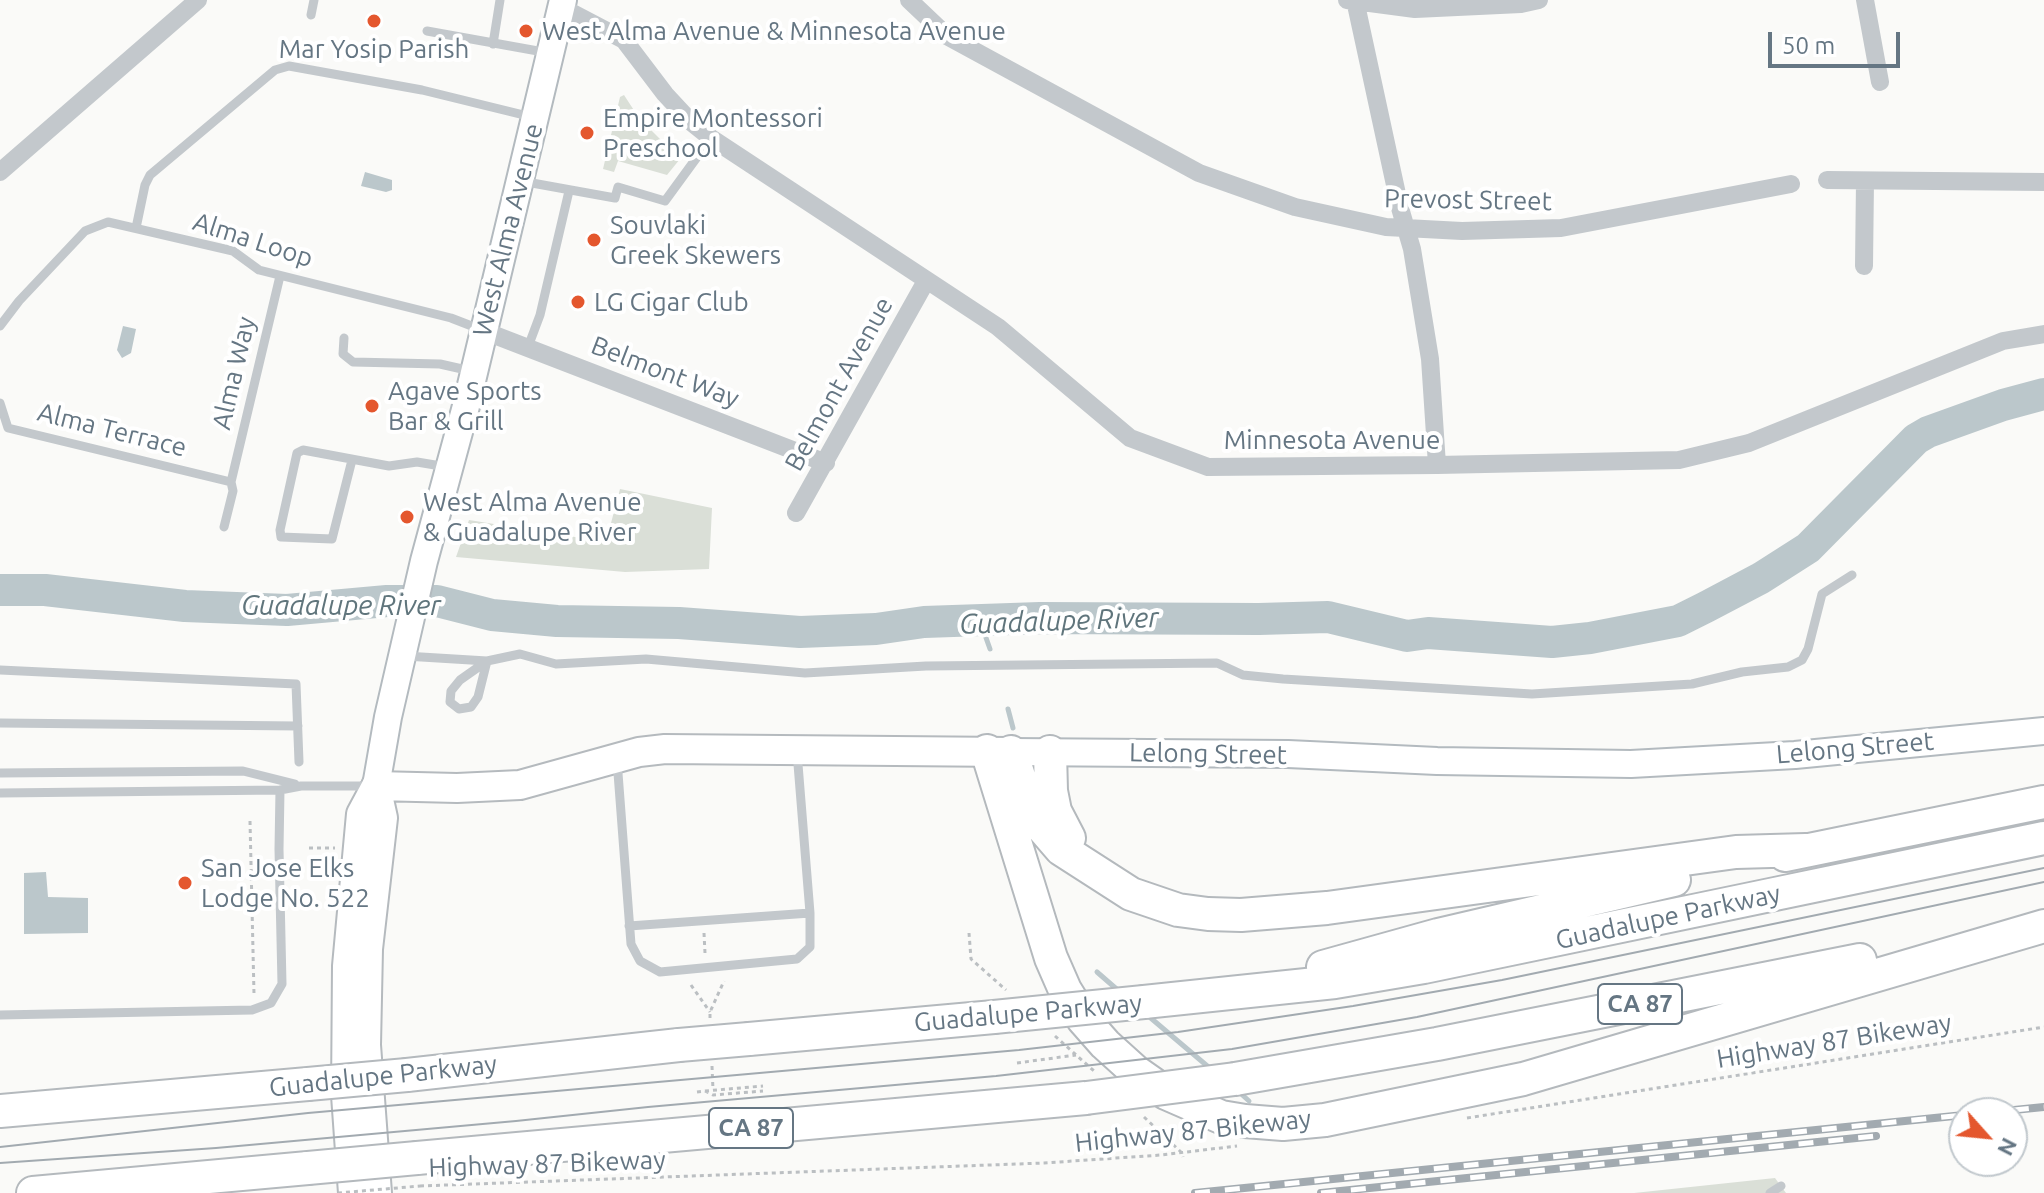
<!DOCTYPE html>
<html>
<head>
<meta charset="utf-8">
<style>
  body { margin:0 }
  #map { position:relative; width:2044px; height:1193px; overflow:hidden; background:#fafaf8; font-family:Ubuntu,sans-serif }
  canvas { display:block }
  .north { position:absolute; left:1948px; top:1097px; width:80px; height:80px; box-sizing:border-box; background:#fff; border:2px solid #c1c8cd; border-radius:50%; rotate:117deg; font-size:22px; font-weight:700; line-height:32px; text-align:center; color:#657683 }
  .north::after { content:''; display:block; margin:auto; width:28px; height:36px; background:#e4572e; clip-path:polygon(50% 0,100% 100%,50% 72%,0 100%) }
  .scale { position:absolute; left:1768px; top:32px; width:132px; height:36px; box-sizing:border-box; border:4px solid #657683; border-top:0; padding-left:10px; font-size:24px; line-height:28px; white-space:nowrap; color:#657683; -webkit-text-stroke:6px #fff; paint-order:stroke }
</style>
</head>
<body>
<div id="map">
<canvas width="2044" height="1193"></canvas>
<div class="north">N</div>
<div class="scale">50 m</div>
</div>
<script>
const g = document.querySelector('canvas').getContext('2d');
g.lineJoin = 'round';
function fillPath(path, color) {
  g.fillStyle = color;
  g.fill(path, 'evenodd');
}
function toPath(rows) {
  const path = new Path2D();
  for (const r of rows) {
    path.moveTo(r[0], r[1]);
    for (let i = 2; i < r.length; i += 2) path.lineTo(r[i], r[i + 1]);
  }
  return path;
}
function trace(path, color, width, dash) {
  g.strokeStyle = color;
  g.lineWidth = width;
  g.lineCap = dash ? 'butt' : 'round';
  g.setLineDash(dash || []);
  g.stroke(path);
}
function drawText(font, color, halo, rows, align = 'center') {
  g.font = font + ' Ubuntu,sans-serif';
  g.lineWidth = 8;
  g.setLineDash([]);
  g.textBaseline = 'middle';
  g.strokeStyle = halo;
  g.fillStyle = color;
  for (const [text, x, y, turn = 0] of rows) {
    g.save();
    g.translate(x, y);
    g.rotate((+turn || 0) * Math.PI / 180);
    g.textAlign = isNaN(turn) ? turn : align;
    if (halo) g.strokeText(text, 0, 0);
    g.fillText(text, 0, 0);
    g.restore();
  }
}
const green = toPath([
  [624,95,639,118,680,159,667,175,618,161,614,172,603,169,620,97],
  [620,489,712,508,709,569,625,572,456,557,469,520,606,542],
  [1775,1178,1786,1193,1634,1193]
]);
const water = toPath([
  [365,172,392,180,392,190,386,192,361,186],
  [123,326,136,329,131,353,122,358,117,350],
  [46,872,48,897,88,898,88,933,24,934,24,873]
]);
const stream = toPath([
  [980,621,990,649],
  [1008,709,1013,728],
  [1097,972,1120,992],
  [1146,1014,1212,1070],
  [1238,1091,1249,1101]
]);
const river = toPath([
  [0,590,45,590,185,606,287,610,387,601,437,601,492,615,557,621,679,623,800,632,876,629,924,622,1040,618,1259,619,1328,617,1407,636,1428,633,1552,642,1590,638,1678,621,1706,607,1761,578,1808,548,1916,439,1928,432,2003,405,2044,394]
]);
const path = toPath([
  [250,821,254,994],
  [309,848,335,848],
  [704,933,705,953],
  [969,933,971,959,1006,990],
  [691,985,710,1012],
  [710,1018,710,1012,724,981],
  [1055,1036,1094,1071],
  [1017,1063,1076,1055],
  [712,1066,713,1090],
  [705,1091,763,1086],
  [697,1092,705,1091,713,1095,763,1091],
  [1144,1117,1182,1153,1183,1157],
  [1467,1118,2044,1027],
  [420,1186,1044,1163,1161,1155,1237,1146]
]);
const service = toPath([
  [311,15,314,0],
  [427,31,549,53],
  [493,44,500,0],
  [521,181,615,198,618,187,665,201,711,138],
  [136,228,145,185,150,175,275,70,289,66,422,90,532,117],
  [0,326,19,301,85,231,108,222,233,251,259,270,451,318,482,330],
  [344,338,343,354,353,362,440,364,471,371],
  [528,347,540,315,569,191],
  [0,403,8,428,231,482],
  [352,460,332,539,281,537,280,530,297,453,303,450,389,466,417,462,447,467],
  [224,527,233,491,231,482,280,276],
  [405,656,487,661,520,654,556,664,646,659,805,673,926,666,1217,663,1243,675,1283,679,1532,694,1692,684,1742,672,1788,667,1802,660,1808,649,1822,594,1852,575],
  [487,661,478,697,471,707,459,709,450,702,451,691,460,680,487,661],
  [0,670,296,684,299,762],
  [0,723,298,726],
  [617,760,631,944,640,961,660,972,797,959,810,947,810,913,797,752],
  [0,773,243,771,295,784],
  [0,793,280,790,301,786,372,786],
  [629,926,810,913],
  [0,1015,252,1010,271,1003,282,984,279,849,280,790],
  [1770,1193,1781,1186]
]);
const minor = toPath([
  [909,0,947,36,1199,173,1295,207,1386,227,1462,231,1561,228,1791,184],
  [1347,0,1415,9,1521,4,1539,0],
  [1355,0,1400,208,1412,249,1430,359,1437,465],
  [1865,0,1880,82],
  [561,7,624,40,665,94,691,122,711,138,998,327,1130,438,1208,467,1437,465,1679,460,1749,443,2003,341,2044,334],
  [0,172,198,0],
  [1827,180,2044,182],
  [1864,266,1865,181],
  [484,331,826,463],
  [796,513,926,281]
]);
const secondary = toPath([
  [1011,752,1288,754,1437,761,1631,764,1795,755,2044,731],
  [376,786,388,717,424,561,466,406,563,0]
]);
const primary = toPath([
  [376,786,457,788,520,785,639,752,665,749,1010,752],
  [376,786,383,818,368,949,366,1045,377,1193],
  [353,1193,346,1095,347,966,361,814,376,786]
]);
const motorway = toPath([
  [987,751,1051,958,1065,990,1083,1019,1105,1044,1136,1072,1166,1093,1221,1117,1245,1121,1283,1124,1325,1120,1523,1079,2044,926],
  [1011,752,1027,801,1042,827,1061,849,1131,894,1178,910,1208,914,1241,915,1327,908,1736,852,1806,850],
  [1050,752,1051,791,1055,811,1069,838],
  [1785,855,2044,802],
  [1323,967,1438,935,1674,880],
  [1144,1002,1335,982,1424,967,2044,838],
  [749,1039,994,1017],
  [407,1075,679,1045],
  [1235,1079,1437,1044,1860,960],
  [0,1111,308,1084],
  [417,1158,1086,1098],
  [33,1193,308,1168]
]);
const tram = toPath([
  [0,1147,308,1113,1019,1050,1178,1032,1353,1006,1502,980,2044,868],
  [0,1163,216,1148,516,1121,648,1107,996,1076,1232,1049,1417,1017,2044,882]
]);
const rail = toPath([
  [1984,1113,2044,1107],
  [1195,1193,1964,1115],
  [1321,1193,1876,1136]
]);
const pathBridge = toPath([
  [338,1193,420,1186]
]);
const motorwayBridge = toPath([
  [994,1017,1144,1002],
  [679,1045,749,1039],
  [308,1084,407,1075],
  [1086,1098,1235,1079],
  [308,1168,417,1158]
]);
const markers = [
  [374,21,8,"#e4572e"],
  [526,31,8,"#e4572e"],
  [587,133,8,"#e4572e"],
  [594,240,8,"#e4572e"],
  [578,302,8,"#e4572e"],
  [372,406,8,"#e4572e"],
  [407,517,8,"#e4572e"],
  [185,883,8,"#e4572e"]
];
const shields = [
  [1640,1004,84],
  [751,1128,84]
];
const shieldNames = [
  ["CA 87",1640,1004],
  ["CA 87",751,1128]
];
const poiNames = [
  ["West Alma Avenue & Minnesota Avenue",542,31],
  ["Mar Yosip Parish",374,49,"center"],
  ["Empire Montessori",603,118],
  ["Preschool",603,148],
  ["Souvlaki",610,225],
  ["Greek Skewers",610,255],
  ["LG Cigar Club",594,302],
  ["Agave Sports",388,391],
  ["Bar & Grill",388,421],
  ["West Alma Avenue",423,502],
  ["& Guadalupe River",423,532],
  ["San Jose Elks",201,868],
  ["Lodge No. 522",201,898]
];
const streetNames = [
  ["Prevost Street",1468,200,1],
  ["West Alma Avenue",508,230,-76],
  ["Alma Loop",253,240,18],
  ["Belmont Way",665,372,21],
  ["Alma Way",234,373,-77],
  ["Belmont Avenue",839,384,-61],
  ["Alma Terrace",112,430,14],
  ["Minnesota Avenue",1332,440],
  ["Lelong Street",1855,748,-5],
  ["Lelong Street",1208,754,1],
  ["Guadalupe Parkway",1668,917,-12],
  ["Guadalupe Parkway",1028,1013,-5],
  ["Highway 87 Bikeway",1834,1041,-9],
  ["Guadalupe Parkway",383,1076,-6],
  ["Highway 87 Bikeway",1193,1131,-6],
  ["Highway 87 Bikeway",547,1164,-2]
];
const waterNames = [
  ["Guadalupe River",341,606],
  ["Guadalupe River",1059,621,-2]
];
fillPath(green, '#dadfd7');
fillPath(water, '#bbc7cb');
trace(stream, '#bbc7cb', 5);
trace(river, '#bbc7cb', 32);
trace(secondary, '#b3babf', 30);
trace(primary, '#b5babe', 32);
trace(motorway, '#b4b9bd', 36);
trace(path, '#bbbfc2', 3, [4, 4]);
trace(service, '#c3c8cc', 9);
trace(minor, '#c3c8cc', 18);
trace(secondary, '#fff', 26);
trace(primary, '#fff', 28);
trace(motorway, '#fff', 32);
trace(tram, '#a2aab0', 2);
trace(rail, '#a2aab0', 8);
trace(rail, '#fff', 5, [15]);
trace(motorwayBridge, '#b4b9bd', 36, []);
trace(pathBridge, '#bbbfc2', 3, [4, 4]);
trace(motorwayBridge, '#fff', 32);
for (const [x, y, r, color] of markers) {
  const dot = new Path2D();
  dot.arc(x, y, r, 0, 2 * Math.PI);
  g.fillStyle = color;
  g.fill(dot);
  trace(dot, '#fff', 3);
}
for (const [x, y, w] of shields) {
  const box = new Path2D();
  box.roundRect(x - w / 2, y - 20, w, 40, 6);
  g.fillStyle = '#fff';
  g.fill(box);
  trace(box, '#657683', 2);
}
drawText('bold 24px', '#657683', null, shieldNames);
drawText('26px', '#657683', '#fff', poiNames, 'left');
drawText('26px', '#657683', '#fff', streetNames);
drawText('italic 28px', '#60757c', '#fff', waterNames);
</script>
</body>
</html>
